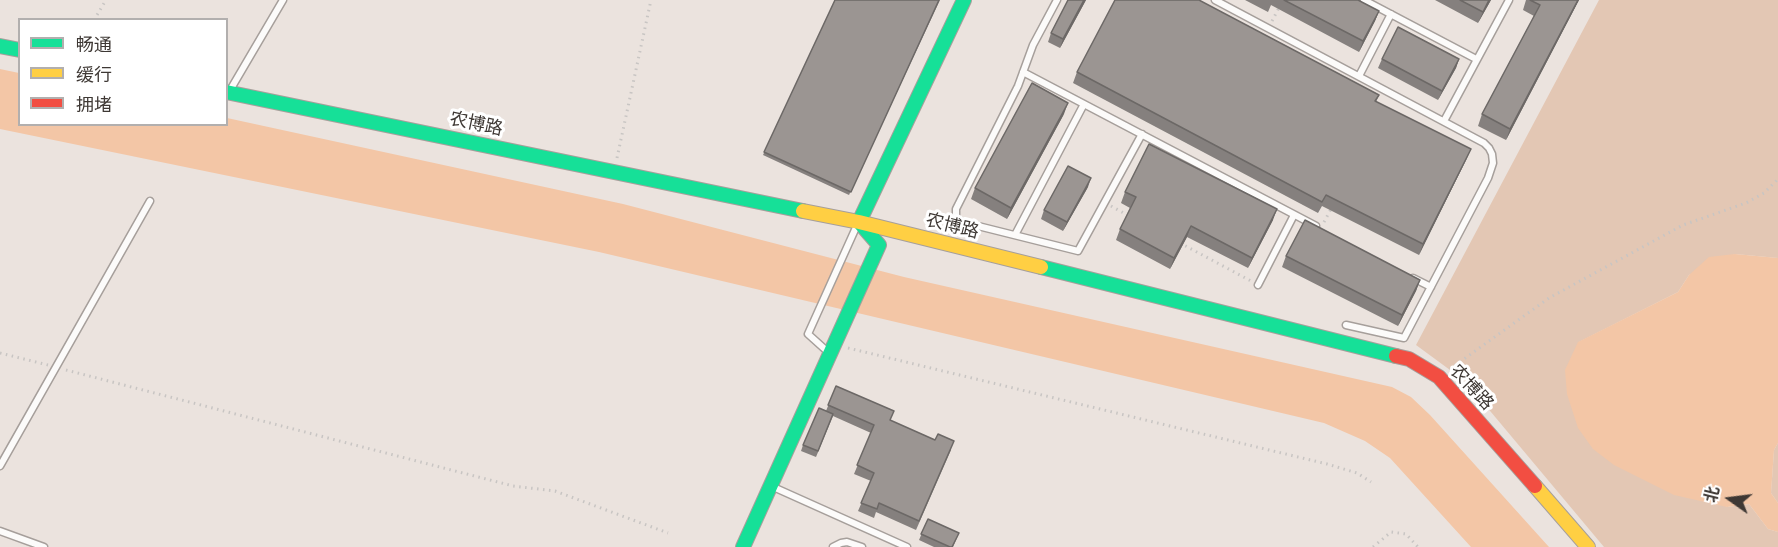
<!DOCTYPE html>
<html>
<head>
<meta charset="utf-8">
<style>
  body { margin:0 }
  #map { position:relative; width:1778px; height:547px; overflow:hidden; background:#ebe3de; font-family:"Roboto Condensed","Noto Sans SC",sans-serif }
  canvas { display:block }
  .legend { position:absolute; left:18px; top:18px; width:210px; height:108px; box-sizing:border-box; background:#fff; border:2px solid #b2afae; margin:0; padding:8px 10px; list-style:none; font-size:18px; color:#3e3834 }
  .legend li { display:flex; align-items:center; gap:12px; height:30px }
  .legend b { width:30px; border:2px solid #b2afae }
  .north { position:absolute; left:1700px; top:469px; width:60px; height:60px; -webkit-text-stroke:4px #fff; paint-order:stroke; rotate:284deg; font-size:16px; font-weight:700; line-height:24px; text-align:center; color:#3e3834 }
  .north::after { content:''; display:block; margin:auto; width:21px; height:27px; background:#3e3834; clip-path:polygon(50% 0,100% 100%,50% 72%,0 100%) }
</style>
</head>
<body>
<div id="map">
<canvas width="1778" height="547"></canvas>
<ul class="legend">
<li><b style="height:8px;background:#16e098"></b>畅通</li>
<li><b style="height:8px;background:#ffcf43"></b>缓行</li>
<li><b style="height:8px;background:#f24e42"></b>拥堵</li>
</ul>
<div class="north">北</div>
</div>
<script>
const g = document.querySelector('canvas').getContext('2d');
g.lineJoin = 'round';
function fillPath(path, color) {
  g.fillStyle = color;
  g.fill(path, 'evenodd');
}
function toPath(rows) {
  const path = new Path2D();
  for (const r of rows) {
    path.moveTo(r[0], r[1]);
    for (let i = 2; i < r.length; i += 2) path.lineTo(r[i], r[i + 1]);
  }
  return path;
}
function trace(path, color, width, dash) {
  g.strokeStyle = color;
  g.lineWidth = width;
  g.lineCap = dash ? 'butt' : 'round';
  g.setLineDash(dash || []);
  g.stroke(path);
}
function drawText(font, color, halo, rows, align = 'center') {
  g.font = font + ' "Roboto Condensed","Noto Sans SC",sans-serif';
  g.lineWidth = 6;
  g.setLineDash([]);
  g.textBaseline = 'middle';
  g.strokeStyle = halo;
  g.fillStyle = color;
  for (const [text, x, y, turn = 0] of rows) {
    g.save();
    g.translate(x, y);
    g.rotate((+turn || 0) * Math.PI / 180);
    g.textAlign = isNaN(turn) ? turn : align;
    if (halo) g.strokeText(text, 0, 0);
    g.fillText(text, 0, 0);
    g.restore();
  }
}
const green = toPath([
  [1599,0,1778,0,1778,258,1735,254,1689,275,1678,292,1579,342,1727,507,1749,504,1768,529,1778,532,1778,547,1604,547,1465,381,1416,345],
  [1778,443,1778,503,1771,493,1774,450]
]);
const water = toPath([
  [0,69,19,73,20,124,226,124,227,118,623,204,904,277,1392,387,1411,397,1430,415,1549,547,1471,547,1390,458,1365,441,1324,423,599,252,0,129],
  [1735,254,1778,258,1778,443,1774,450,1771,493,1778,503,1778,532,1768,529,1749,504,1727,507,1674,495,1614,465,1593,449,1578,428,1567,394,1565,370,1578,342,1678,292,1689,275,1709,257]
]);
const path = toPath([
  [94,20,106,0],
  [1272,21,1283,0],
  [617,158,651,0],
  [1111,206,1129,216],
  [1324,222,1331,209],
  [1180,243,1251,281],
  [848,348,1327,464,1357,473,1371,482],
  [0,353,48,365],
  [1450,369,1549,298,1683,225,1746,203,1764,193,1778,179],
  [66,370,513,486,555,491,668,533],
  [1373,547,1391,532,1406,534,1418,547]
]);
const lane = toPath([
  [1057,0,1033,45,1018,86,956,209,956,218,962,222,1078,251,1142,134],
  [1215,0,1484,143,1489,148,1492,154,1493,163,1488,178,1404,338,1346,325],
  [1364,0,1476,59],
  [1023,72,1316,226],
  [1359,76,1391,14],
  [229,92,283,0],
  [1444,121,1509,0],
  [1015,235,1084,104],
  [1413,278,1431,287],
  [1258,285,1294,215],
  [828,352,808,334,858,223],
  [0,466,150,201],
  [771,486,907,547],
  [0,531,44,547],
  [833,547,841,543,847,542,862,547]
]);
const fast = toPath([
  [0,46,20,50],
  [226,92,803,211],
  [1041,267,1396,356],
  [743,547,879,245,859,222,964,0]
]);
const slow = toPath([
  [803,211,859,222,1041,267],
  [1535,486,1588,547]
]);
const jam = toPath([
  [1396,356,1409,359,1439,377,1535,486]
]);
const wall = toPath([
  [835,0,940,0,849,195,763,155],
  [1068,0,1086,0,1060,48,1048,42,1051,33],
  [1245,0,1358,0,1379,11,1375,21,1359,52,1271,5,1268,12],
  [1435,0,1491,0,1478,23],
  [1526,0,1579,0,1506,140,1478,126,1482,114,1534,16,1523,10],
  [1382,59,1459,59,1456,68,1438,100,1378,68],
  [1077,72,1379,95,1376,102,1471,149,1466,160,1419,255,1322,206,1318,213,1073,83],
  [1064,114,1007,219,971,199,975,188],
  [1088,187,1063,231,1041,219,1044,210],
  [1125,192,1273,220,1248,268,1187,237,1170,269,1116,240,1120,229,1130,208,1121,203],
  [1286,256,1420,280,1416,291,1398,326,1282,267],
  [836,386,891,421,951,450,916,530,876,512,874,518,858,511,871,481,854,474,871,433,833,416,816,457,801,451,803,445,826,411],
  [928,519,959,533,953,547,934,547,919,540]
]);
const shadedWall = toPath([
  [1084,0,1086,0,1060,48,1063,39],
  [1489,0,1491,0,1478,23,1483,12],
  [1578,0,1579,0,1506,140,1510,129],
  [1379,11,1375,21,1359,52,1363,41],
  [1459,59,1456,68,1438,100,1442,91],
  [1068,103,1064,114,1007,219,1011,208],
  [1471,149,1466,160,1419,255,1423,244],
  [1091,178,1088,187,1063,231,1067,222],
  [1277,209,1273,220,1248,268,1252,258],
  [1191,226,1187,237,1170,269,1174,258],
  [1420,280,1416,291,1398,326,1402,315]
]);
const building = toPath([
  [835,0,939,0,851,192,764,152,835,0],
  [1068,0,1084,0,1063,39,1051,33,1068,0],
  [1115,0,1199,0,1379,95,1375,101,1471,149,1423,244,1326,195,1322,202,1077,72,1115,0],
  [1284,0,1358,0,1379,11,1363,41,1284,0],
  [1460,0,1489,0,1483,12,1460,0],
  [1530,0,1578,0,1510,129,1482,114,1540,5,1530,0],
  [1398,27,1459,59,1442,91,1382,59,1398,27],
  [1032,83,1068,103,1011,208,975,188,1032,83],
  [1149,144,1277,209,1252,258,1191,226,1174,258,1120,229,1136,197,1125,192,1149,144],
  [1068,166,1091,178,1067,222,1044,210,1068,166],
  [1305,220,1420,280,1402,315,1286,256,1305,220],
  [836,386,894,411,890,420,935,440,938,434,954,441,919,521,879,503,877,509,861,503,874,473,857,465,874,425,828,405,836,386],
  [819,408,833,414,818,451,803,445,819,408],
  [928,519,959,533,952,547,950,547,921,534,928,519]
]);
const streetNames = [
  ["农博路",476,125,12],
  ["农博路",952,227,14],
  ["农博路",1471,388,47]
];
fillPath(green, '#e3c7b4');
fillPath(water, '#f3c6a6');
trace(lane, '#a69f9b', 9);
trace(fast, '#a69f9b', 16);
trace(slow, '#a69f9b', 16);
trace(jam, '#a69f9b', 16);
trace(path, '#c8c5c3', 3, [1.5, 4.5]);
trace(lane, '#fcfbfa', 6);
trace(fast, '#16e098', 14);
trace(slow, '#ffcf43', 14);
trace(jam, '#f24e42', 14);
fillPath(wall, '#85807e');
fillPath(shadedWall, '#6c6866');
fillPath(building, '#9b9592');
trace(building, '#6c6866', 1.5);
drawText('18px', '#3e3834', '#fff', streetNames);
</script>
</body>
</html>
